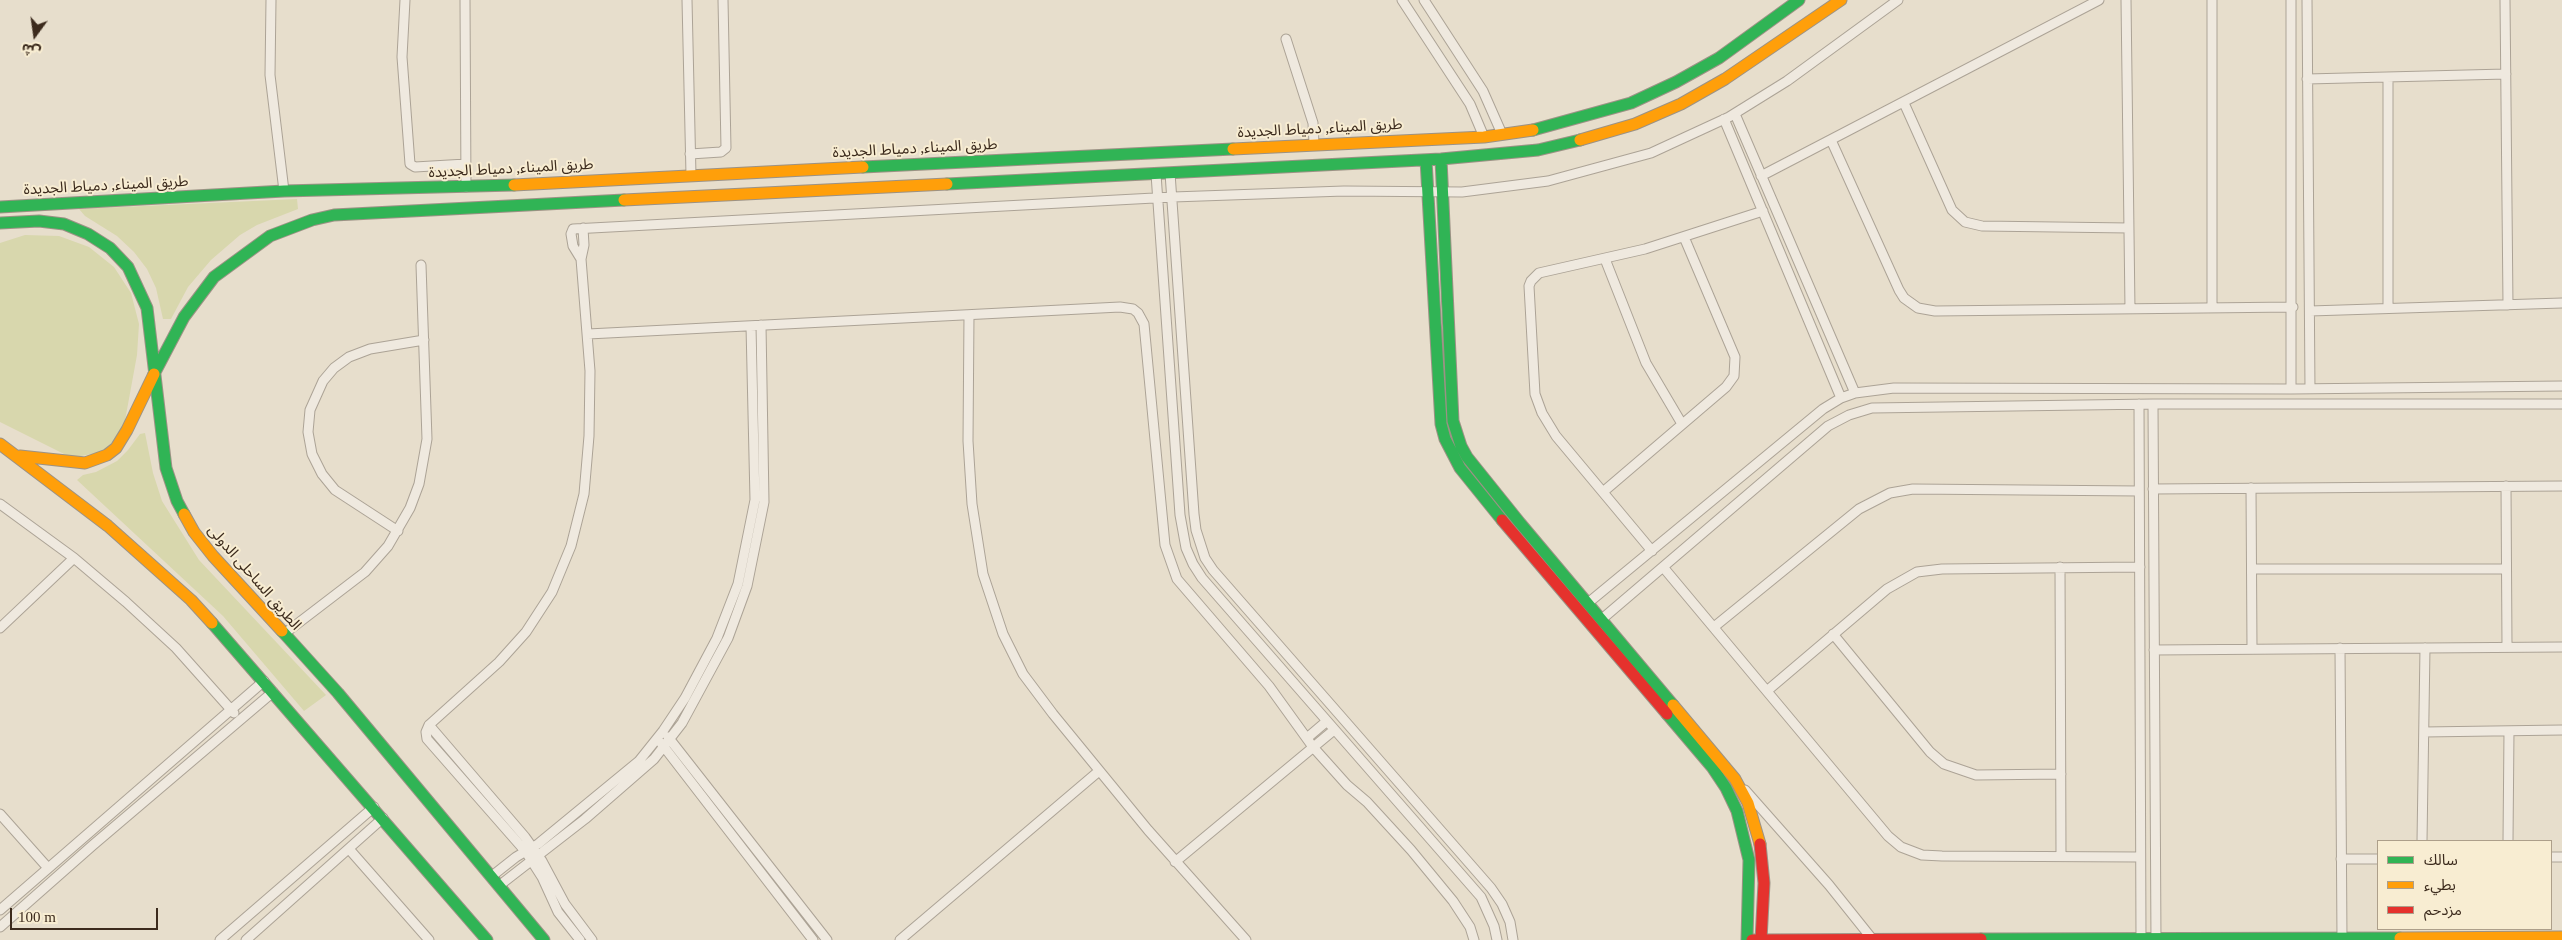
<!DOCTYPE html>
<html>
<head>
<meta charset="utf-8">
<style>
  body { margin:0 }
  #map { position:relative; width:2562px; height:940px; overflow:hidden; background:#e7decc; font-family:"Times New Roman","Noto Sans Arabic",serif }
  canvas { display:block }
  .legend { position:absolute; left:2377px; top:840px; width:175px; height:90px; box-sizing:border-box; background:#f8edd2; border:1px solid #ad9f8a; margin:0; padding:6px 9px; list-style:none; font-size:15px; color:#3c2b1d }
  .legend li { display:flex; align-items:center; gap:10px; height:25px }
  .legend b { width:25px; border:1px solid #ad9f8a }
  .north { position:absolute; left:10px; top:10px; width:50px; height:50px; -webkit-text-stroke:4px #f8edd2; paint-order:stroke; rotate:194deg; font-size:14px; font-weight:700; line-height:20px; text-align:center; color:#3c2b1d }
  .north::after { content:''; display:block; margin:auto; width:18px; height:22px; background:#3c2b1d; clip-path:polygon(50% 0,100% 100%,50% 72%,0 100%) }
  .scale { position:absolute; left:10px; top:908px; width:148px; height:22px; box-sizing:border-box; border:2px solid #3c2b1d; border-top:0; padding-left:6px; font-size:15px; line-height:18px; white-space:nowrap; color:#3c2b1d; -webkit-text-stroke:4px #f8edd2; paint-order:stroke }
</style>
</head>
<body>
<div id="map">
<canvas width="2562" height="940"></canvas>
<ul class="legend">
<li><b style="height:6px;background:#30b455"></b>سالك</li>
<li><b style="height:6px;background:#ff9f0a"></b>بطيء</li>
<li><b style="height:6px;background:#e5322d"></b>مزدحم</li>
</ul>
<div class="north">ش</div>
<div class="scale">100 m</div>
</div>
<script>
const g = document.querySelector('canvas').getContext('2d');
g.lineJoin = 'round';
function fillPath(path, color) {
  g.fillStyle = color;
  g.fill(path, 'evenodd');
}
function toPath(rows) {
  const path = new Path2D();
  for (const r of rows) {
    path.moveTo(r[0], r[1]);
    for (let i = 2; i < r.length; i += 2) path.lineTo(r[i], r[i + 1]);
  }
  return path;
}
function trace(path, color, width, dash) {
  g.strokeStyle = color;
  g.lineWidth = width;
  g.lineCap = dash ? 'butt' : 'round';
  g.setLineDash(dash || []);
  g.stroke(path);
}
function drawText(font, color, halo, rows, align = 'center') {
  g.font = font + ' "Times New Roman","Noto Sans Arabic",serif';
  g.lineWidth = 4;
  g.setLineDash([]);
  g.textBaseline = 'middle';
  g.strokeStyle = halo;
  g.fillStyle = color;
  for (const [text, x, y, turn = 0] of rows) {
    g.save();
    g.translate(x, y);
    g.rotate((+turn || 0) * Math.PI / 180);
    g.textAlign = isNaN(turn) ? turn : align;
    if (halo) g.strokeText(text, 0, 0);
    g.fillText(text, 0, 0);
    g.restore();
  }
}
const green = toPath([
  [297,199,298,209,257,225,240,235,211,260,188,287,171,319,163,319,156,288,147,269,134,252,117,236,85,216,79,209],
  [25,235,59,236,89,247,114,267,131,293,139,324,137,355,124,426,106,451,72,458,0,422,0,243],
  [145,433,153,473,162,501,199,560,326,695,304,711,223,616,77,480,83,475,96,472,117,461,128,450,140,434]
]);
const street = toPath([
  [271,0,270,75,284,191],
  [405,0,402,57,410,164,415,167,466,164],
  [465,0,466,187],
  [687,0,691,175],
  [1402,0,1470,104,1484,137],
  [1424,0,1483,91,1502,134],
  [2126,0,2130,309],
  [2212,0,2212,308],
  [2291,0,2291,389],
  [2307,0,2310,389],
  [2505,0,2508,305],
  [1286,39,1313,123,1314,144],
  [2388,77,2388,308],
  [2307,79,2506,74],
  [1904,103,1952,210,1965,222,1982,226,2129,228],
  [1735,114,1855,393],
  [1724,119,1841,398],
  [1831,140,1899,290,1904,298,1918,308,1935,311,2293,307],
  [690,154,721,152,726,148,723,0],
  [1170,173,1194,514,1196,530,1205,558,1213,570,1491,888,1502,904,1510,922,1513,940],
  [1156,174,1180,515,1186,548,1193,564,1202,578,1481,897,1494,926,1497,940],
  [1761,176,2099,0],
  [581,259,573,246,571,234,573,229,1173,197,1344,191,1462,192,1548,181,1651,153,1729,117,1787,81,1898,0],
  [1605,259,1646,363,1682,424],
  [2310,311,2562,303],
  [969,315,968,441,972,504,983,574,1003,634,1023,674,1053,714,1148,830,1246,940],
  [588,334,1120,307,1133,309,1138,313,1144,324,1165,545,1177,579,1269,686,1313,747,1347,785,1367,802,1411,850,1453,901,1470,927,1474,940],
  [2139,404,2141,940],
  [2153,404,2156,940],
  [2506,486,2507,647],
  [2251,488,2252,649],
  [2153,489,2562,486],
  [1603,492,1726,387,1734,376,1735,357,1684,237],
  [0,504,74,558,126,602,176,648,234,713],
  [398,531,335,490,322,474,312,454,308,432,310,410,323,381,334,368,349,357,370,349,424,340],
  [1652,551,1556,436,1542,413,1535,394,1529,286,1531,281,1539,273,1645,249,1763,211],
  [1663,567,1888,836,1901,847,1922,855,1942,856,2140,857],
  [2060,567,2061,856],
  [2252,569,2506,569],
  [1588,603,1823,409,1841,398,1855,393,1894,388,2291,389,2562,386],
  [1602,619,1828,426,1849,415,1872,408,2153,404,2562,404],
  [1714,627,1859,509,1890,493,1913,489,2139,491],
  [0,628,74,558],
  [284,634,365,572,388,546,410,508,419,484,427,439,421,265],
  [1833,634,1930,752,1944,764,1976,775,2061,774],
  [2340,648,2342,939],
  [2154,650,2562,647],
  [1768,690,1887,589,1917,572,1942,569,2140,567],
  [429,725,525,837,542,861,565,904,592,940],
  [2424,732,2562,730],
  [668,737,827,940],
  [1307,738,1327,721],
  [661,743,813,940],
  [1745,790,1829,885,1873,940],
  [0,814,48,868],
  [2422,841,2425,648],
  [2508,841,2509,731],
  [349,849,429,940],
  [2551,857,2562,857],
  [2341,859,2378,859],
  [1175,862,1334,730],
  [492,876,516,857,538,844,639,761,663,731,685,698,717,638,738,584,755,500,751,326],
  [500,885,585,819,654,759,682,723,728,638,747,586,764,502,761,325],
  [0,910,264,681],
  [0,927,93,845,273,692],
  [220,940,374,807],
  [246,940,383,818],
  [580,940,558,912,542,877,526,852,427,739,426,732,429,725,499,662,526,632,552,592,571,546,584,494,589,436,590,371,581,259,584,245,583,228],
  [900,940,1099,771]
]);
const fast = toPath([
  [1533,130,1631,103,1676,82,1719,58,1799,0],
  [1441,159,1453,421,1461,446,1467,457,1520,523,1673,705],
  [1426,160,1441,424,1445,439,1460,468,1502,520],
  [863,167,1233,149],
  [947,184,1441,159,1538,150,1580,140],
  [0,207,284,191,514,185],
  [0,223,39,221,64,224,88,234,110,248,128,267,147,308,166,468,177,501,184,514],
  [154,374,184,317,214,277,270,236,312,220,334,215,624,200],
  [212,623,487,940],
  [282,631,338,693,544,940],
  [1667,714,1712,767,1726,788,1737,811,1749,860,1747,940],
  [1981,939,2400,938]
]);
const slow = toPath([
  [1580,140,1635,124,1681,104,1725,79,1841,0],
  [1233,149,1484,137,1533,130],
  [514,185,863,167],
  [624,200,947,184],
  [0,444,108,526,191,600,212,623],
  [20,456,85,463,107,455,116,448,127,430,154,374],
  [184,514,194,532,213,556,282,631],
  [1673,705,1735,779,1748,803,1760,844],
  [2400,938,2562,937]
]);
const jam = toPath([
  [1502,520,1667,714],
  [1760,844,1764,883,1761,940],
  [1752,940,1981,939]
]);
const streetNames = [
  ["طريق الميناء, دمياط الجديدة",1320,129,-3],
  ["طريق الميناء, دمياط الجديدة",915,149,-3],
  ["طريق الميناء, دمياط الجديدة",511,169,-3],
  ["طريق الميناء, دمياط الجديدة",106,186,-3],
  ["الطريق الساحلى الدولى",254,578,49]
];
fillPath(green, '#d8d7ad');
trace(street, '#aca396', 11);
trace(fast, '#9c9285', 13);
trace(slow, '#9c9285', 13);
trace(jam, '#9c9285', 13);
trace(street, '#efe9df', 9);
trace(fast, '#30b455', 11);
trace(slow, '#ff9f0a', 11);
trace(jam, '#e5322d', 11);
drawText('15px', '#3c2b1d', '#f8edd2', streetNames);
</script>
</body>
</html>
